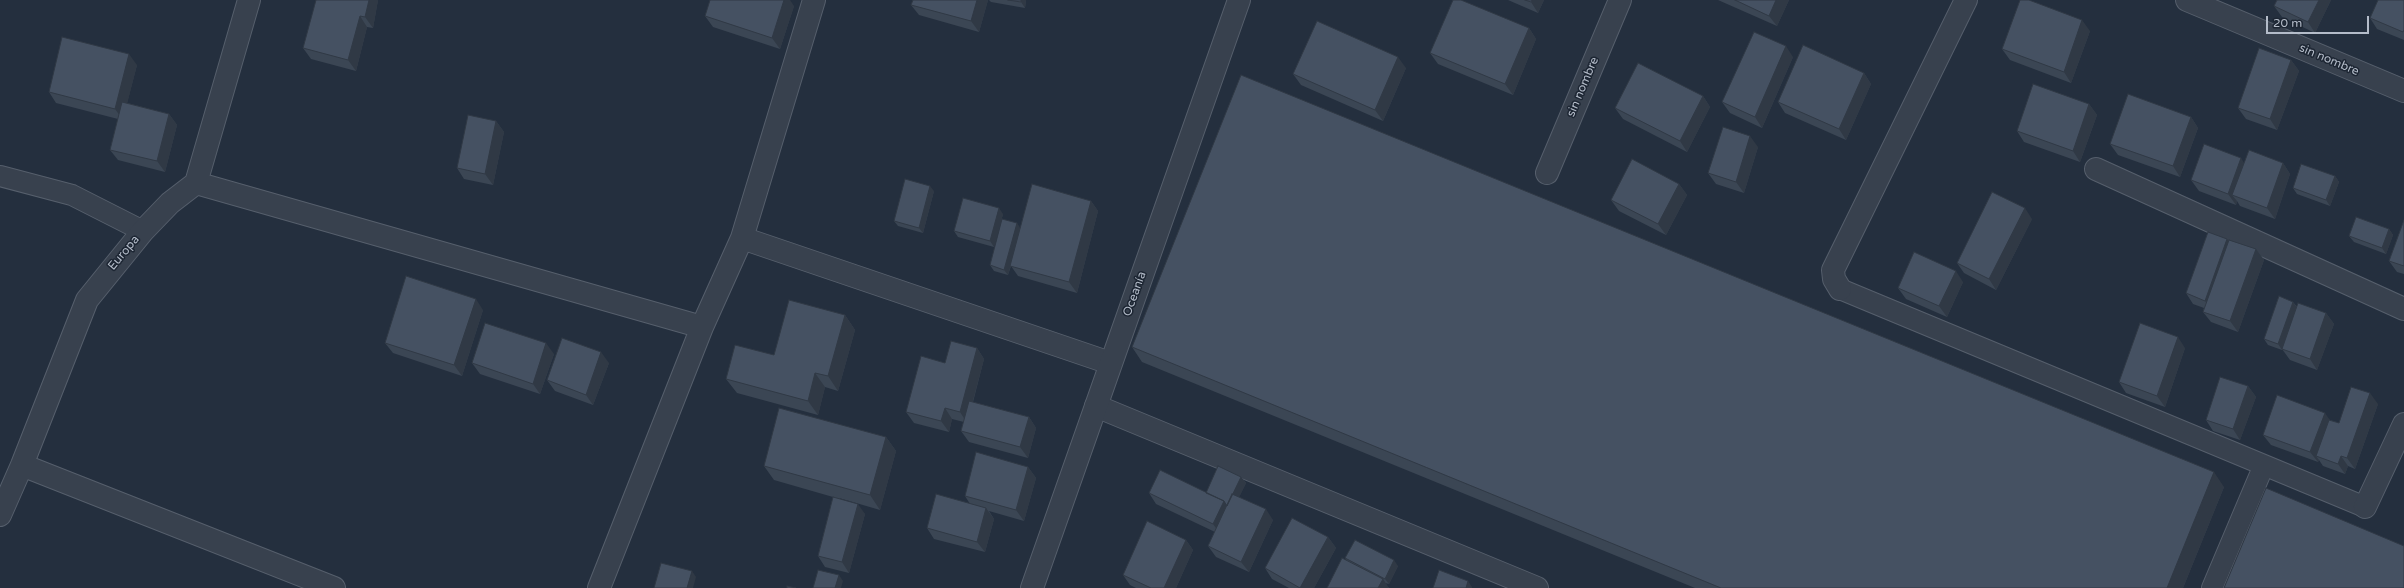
<!DOCTYPE html>
<html>
<head>
<meta charset="utf-8">
<style>
  body { margin:0 }
  #map { position:relative; width:2404px; height:588px; overflow:hidden; background:#242f3e; font-family:"Varela Round",sans-serif }
  canvas { display:block }
  .scale { position:absolute; left:2266px; top:16px; width:103px; height:18px; box-sizing:border-box; border:2px solid #b4bcc9; border-top:0; padding-left:5px; font-size:12px; line-height:14px; white-space:nowrap; color:#b4bcc9; -webkit-text-stroke:3px #1d2633; paint-order:stroke }
</style>
</head>
<body>
<div id="map">
<canvas width="2404" height="588"></canvas>
<div class="scale">20 m</div>
</div>
<script>
const g = document.querySelector('canvas').getContext('2d');
g.lineJoin = 'round';
function toPath(rows) {
  const path = new Path2D();
  for (const r of rows) {
    path.moveTo(r[0], r[1]);
    for (let i = 2; i < r.length; i += 2) path.lineTo(r[i], r[i + 1]);
  }
  return path;
}
function trace(path, color, width, dash) {
  g.strokeStyle = color;
  g.lineWidth = width;
  g.lineCap = dash ? 'butt' : 'round';
  g.setLineDash(dash || []);
  g.stroke(path);
}
function fillPath(path, color) {
  g.fillStyle = color;
  g.fill(path, 'evenodd');
}
function drawText(font, color, halo, rows, align = 'center') {
  g.font = font + ' "Varela Round",sans-serif';
  g.lineWidth = 3;
  g.setLineDash([]);
  g.textBaseline = 'middle';
  g.strokeStyle = halo;
  g.fillStyle = color;
  for (const [text, x, y, turn = 0] of rows) {
    g.save();
    g.translate(x, y);
    g.rotate((+turn || 0) * Math.PI / 180);
    g.textAlign = isNaN(turn) ? turn : align;
    if (halo) g.strokeText(text, 0, 0);
    g.fillText(text, 0, 0);
    g.restore();
  }
}
const service = toPath([
  [0,176,72,195,143,231],
  [1840,289,2365,507],
  [2212,588,2264,465]
]);
const minor = toPath([
  [2187,0,2404,91],
  [2096,169,2404,309],
  [1547,173,1620,0],
  [196,183,702,327],
  [742,238,1110,363],
  [1840,289,1834,279,1833,270,1966,0],
  [1096,406,1537,588],
  [22,465,334,588],
  [2365,507,2404,424],
  [0,515,22,465,87,300,143,231,170,203,196,183,249,0],
  [599,588,702,327,742,238,814,0]
]);
const tertiary = toPath([
  [1032,588,1239,0]
]);
const wall = toPath([
  [337,0,378,0,373,28,367,27,356,71,311,59,303,48],
  [913,0,988,0,979,32,919,15,911,5],
  [989,0,1026,0,1025,8,991,2],
  [1508,0,1544,0,1538,13],
  [1718,0,1789,0,1777,26],
  [2277,0,2331,0,2315,33,2282,17,2274,6],
  [2404,0,2404,40,2377,29,2370,18],
  [794,6,780,49,713,27,705,16],
  [1529,28,1536,39,1513,95,1438,64,1430,53],
  [2090,31,2071,83,2010,60,2002,49],
  [1793,57,1762,128,1730,113,1722,102],
  [2291,60,2299,71,2277,130,2246,119,2238,108],
  [137,65,127,103,169,114,177,125,165,172,118,160,110,150,118,119,56,103,49,92],
  [1406,68,1383,121,1301,85,1293,74],
  [1864,73,1871,84,1846,140,1785,113,1778,102],
  [1703,96,1710,107,1687,152,1623,119,1615,108],
  [2089,104,2097,115,2080,162,2024,142,2017,131],
  [2191,117,2198,128,2180,177,2118,155,2110,144],
  [496,121,504,132,493,185,464,179,457,168],
  [1758,147,1744,193,1716,184,1708,173],
  [2244,163,2283,163,2290,174,2275,219,2240,206,2237,201,2236,205,2199,191,2191,180],
  [2335,176,2339,182,2330,206,2297,194,2293,188],
  [1679,184,1687,195,1666,235,1619,211,1611,200],
  [934,191,923,233,898,226,894,221],
  [1091,201,1098,211,1077,293,1018,276,1011,266,1008,275,994,271,990,265,1021,228],
  [1003,214,994,247,958,237,954,231],
  [2032,219,1996,290,1964,273,1957,263],
  [2404,220,2404,274,2397,272,2389,261],
  [2389,229,2393,235,2386,254,2354,242,2349,236],
  [2229,241,2256,249,2264,260,2238,332,2211,322,2203,312,2204,308,2193,304,2186,293],
  [1963,282,1947,317,1906,299,1898,288],
  [2293,302,2297,307,2326,313,2334,324,2317,370,2290,360,2282,349,2283,348,2282,350,2268,345,2264,339],
  [483,310,462,376,393,353,385,343],
  [845,315,855,330,838,391,825,387,818,415,737,393,726,379,774,355],
  [1132,347,2224,487,2183,588,1695,588,1142,362],
  [977,348,984,359,973,402,1029,417,1036,428,1028,458,969,442,961,431,964,422,952,419,949,432,914,423,906,412,945,363],
  [2185,348,2165,407,2126,393,2119,382],
  [554,354,540,394,480,374,472,363],
  [609,363,593,405,555,391,547,380],
  [2248,386,2256,397,2240,440,2213,431,2206,420],
  [2378,404,2355,469,2348,466,2345,474,2323,466,2319,460,2318,462,2271,445,2263,435,2330,420,2339,423],
  [886,437,896,451,880,510,839,498,865,514,849,573,825,567,818,556,833,497,774,480,764,466],
  [1028,467,1036,478,1024,521,989,511,994,519,985,552,934,539,927,528,970,504,965,496],
  [1241,477,1246,483,1239,497,1273,520,1249,572,1216,557,1208,546,1215,532,1156,504,1149,493,1206,493],
  [1328,537,1336,548,1314,588,1289,588,1272,579,1265,568],
  [1186,540,1193,550,1176,588,1136,588,1130,585,1123,575],
  [1345,558,1398,566,1389,584,1385,583,1389,588,1327,588,1347,561]
]);
const shadedWall = toPath([
  [369,0,378,0,373,28,365,17],
  [784,0,790,0,794,6,780,49,772,38],
  [977,0,988,0,979,32,971,21],
  [1021,0,1026,0,1025,8,1021,2],
  [1532,0,1544,0,1538,13,1531,2],
  [1776,0,1789,0,1777,26,1769,16],
  [2319,0,2331,0,2315,33,2308,22],
  [360,16,367,27,356,71,348,60],
  [2082,20,2090,31,2071,83,2064,72],
  [1529,28,1536,39,1513,95,1505,84],
  [1786,46,1793,57,1762,128,1755,117],
  [129,54,137,65,123,120,115,109],
  [1398,57,1406,68,1383,121,1375,110],
  [2291,60,2299,71,2277,130,2270,119],
  [1864,73,1871,84,1846,140,1839,129],
  [1703,96,1710,107,1687,152,1680,141],
  [2089,104,2097,115,2080,162,2073,151],
  [169,114,177,125,165,172,157,161],
  [2191,117,2198,128,2180,177,2173,166],
  [496,121,504,132,493,185,485,174],
  [1750,136,1758,147,1744,193,1736,182],
  [2241,158,2248,169,2232,195,2237,201,2236,205,2228,194],
  [2283,163,2290,174,2275,219,2267,208],
  [2335,176,2339,182,2330,206,2326,200],
  [1679,184,1687,195,1666,235,1658,224],
  [930,186,934,191,923,233,919,228],
  [1091,201,1098,211,1077,293,1069,282],
  [999,208,1003,214,994,247,990,241],
  [2025,208,2032,219,1996,290,1989,279],
  [1017,223,1021,229,1008,275,1004,270],
  [2389,229,2393,235,2386,254,2382,248],
  [2227,239,2235,250,2213,311,2205,301],
  [2256,249,2264,260,2238,332,2230,321],
  [1956,271,1963,282,1947,317,1939,306],
  [476,299,483,310,462,376,454,365],
  [2293,302,2297,308,2282,350,2278,344],
  [2326,313,2334,324,2317,370,2310,359],
  [845,315,855,330,838,391,828,376],
  [2178,337,2185,348,2165,407,2157,396],
  [546,343,554,354,540,394,533,384],
  [977,348,984,359,967,423,960,412],
  [601,352,609,363,593,405,586,395],
  [815,373,825,387,818,415,808,401],
  [2248,386,2256,397,2240,440,2233,429],
  [2370,393,2378,404,2355,469,2347,458],
  [945,408,952,419,949,432,941,421],
  [2325,413,2332,423,2316,456,2319,460,2318,462,2310,452],
  [1029,417,1036,428,1028,458,1020,447],
  [886,437,896,451,880,510,870,495],
  [2341,456,2348,466,2345,474,2338,464],
  [1028,467,1036,478,1024,521,1016,510],
  [2214,472,2224,487,2183,588,2167,588],
  [1241,477,1246,483,1221,535,1213,524,1224,501],
  [858,504,865,514,849,573,842,562],
  [986,508,994,519,985,552,977,542],
  [1266,509,1273,520,1249,572,1241,562],
  [1328,537,1336,548,1314,588,1300,588],
  [1186,540,1193,550,1176,588,1164,588],
  [1394,560,1398,566,1389,584,1385,579],
  [692,571,696,577,693,588,687,588],
  [839,575,843,581,841,588,835,588],
  [1383,579,1389,588,1378,588],
  [1468,581,1472,587,1472,588,1466,588]
]);
const building = toPath([
  [316,0,369,0,365,17,360,16,348,60,303,48,316,0],
  [710,0,784,0,772,38,705,16,710,0],
  [913,0,977,0,971,21,911,5,913,0],
  [1008,0,1021,0,1021,2,1008,0],
  [1453,0,1461,0,1529,28,1505,84,1430,53,1453,0],
  [1525,0,1532,0,1531,2,1525,0],
  [1735,0,1776,0,1769,16,1735,0],
  [2020,0,2029,0,2082,20,2064,72,2002,49,2020,0],
  [2277,0,2319,0,2308,22,2274,6,2277,0],
  [2378,0,2404,0,2404,30,2403,32,2370,18,2378,0],
  [1317,21,1398,57,1375,110,1293,74,1317,21],
  [1754,32,1786,46,1755,117,1722,102,1754,32],
  [62,37,129,54,115,109,49,92,62,37],
  [1803,45,1864,73,1839,129,1778,102,1803,45],
  [2259,48,2291,60,2270,119,2238,108,2259,48],
  [1638,63,1703,96,1680,141,1615,108,1638,63],
  [1241,75,2214,472,2167,588,1721,588,1132,347,1241,75],
  [2033,84,2089,104,2073,151,2017,131,2033,84],
  [2128,94,2191,117,2173,166,2110,144,2128,94],
  [122,102,169,114,157,161,110,150,122,102],
  [468,115,496,121,485,174,457,168,468,115],
  [1723,127,1750,136,1736,182,1708,173,1723,127],
  [2204,144,2241,158,2228,194,2191,180,2204,144],
  [2249,150,2283,163,2267,208,2232,195,2249,150],
  [1632,159,1679,184,1658,224,1611,200,1632,159],
  [2301,164,2335,176,2326,200,2293,188,2301,164],
  [905,179,930,186,919,228,894,221,905,179],
  [1032,184,1091,201,1069,282,1010,266,1032,184],
  [1992,192,2025,208,1989,279,1957,263,1992,192],
  [963,198,999,208,990,241,954,231,963,198],
  [2356,217,2389,229,2382,248,2349,236,2356,217],
  [1002,219,1017,223,1004,270,990,265,1002,219],
  [2404,220,2404,266,2389,261,2404,220],
  [2208,232,2227,239,2205,301,2186,293,2208,232],
  [2229,240,2256,249,2230,321,2203,312,2229,240],
  [1914,252,1956,271,1939,306,1898,288,1914,252],
  [406,276,476,299,454,365,385,343,406,276],
  [2279,296,2293,302,2278,344,2264,339,2279,296],
  [789,300,845,315,828,376,815,373,808,401,726,379,735,345,774,355,789,300],
  [2298,303,2326,313,2310,359,2282,349,2298,303],
  [485,323,546,343,533,384,472,363,485,323],
  [2140,323,2178,337,2157,396,2119,382,2140,323],
  [562,338,601,352,586,395,547,380,562,338],
  [951,341,977,348,960,412,945,408,941,421,906,412,921,356,945,363,951,341],
  [2220,377,2248,386,2233,429,2206,420,2220,377],
  [2351,387,2370,393,2347,458,2341,456,2338,464,2316,456,2329,420,2339,423,2351,387],
  [2277,395,2325,413,2310,452,2263,435,2277,395],
  [969,401,1029,417,1020,447,961,431,969,401],
  [779,408,886,437,870,495,764,466,779,408],
  [976,452,1028,467,1016,510,965,496,976,452],
  [1218,466,1241,477,1227,506,1224,501,1206,493,1218,466],
  [1160,470,1224,501,1213,524,1149,493,1160,470],
  [2266,488,2404,546,2404,588,2224,588,2266,488],
  [936,494,986,508,977,542,927,528,936,494],
  [1232,494,1266,509,1241,562,1208,546,1232,494],
  [833,497,858,504,842,562,818,556,833,497],
  [1292,518,1328,537,1300,588,1265,568,1292,518],
  [1147,521,1186,540,1164,588,1151,588,1123,575,1147,521],
  [1355,540,1394,560,1385,579,1345,558,1355,540],
  [1342,558,1383,579,1378,588,1327,588,1342,558],
  [661,563,692,571,687,588,654,588,661,563],
  [818,570,839,575,835,588,813,588,818,570],
  [1439,570,1468,581,1466,588,1433,588,1439,570],
  [787,586,796,588,787,588,787,586]
]);
const streetNames = [
  ["sin nombre",2329,60,23],
  ["sin nombre",1583,87,-67],
  ["Europa",124,253,-50],
  ["Oceanía",1135,294,-70]
];
trace(service, '#565f6c', 22);
trace(minor, '#565f6c', 24);
trace(tertiary, '#565f6c', 24);
trace(service, '#38414e', 20);
trace(minor, '#38414e', 22);
trace(tertiary, '#38414e', 22);
fillPath(wall, '#3b4654');
fillPath(shadedWall, '#303945');
fillPath(building, '#455162');
trace(building, '#303945', 1);
drawText('12px', '#b4bcc9', '#1d2633', streetNames);
</script>
</body>
</html>
